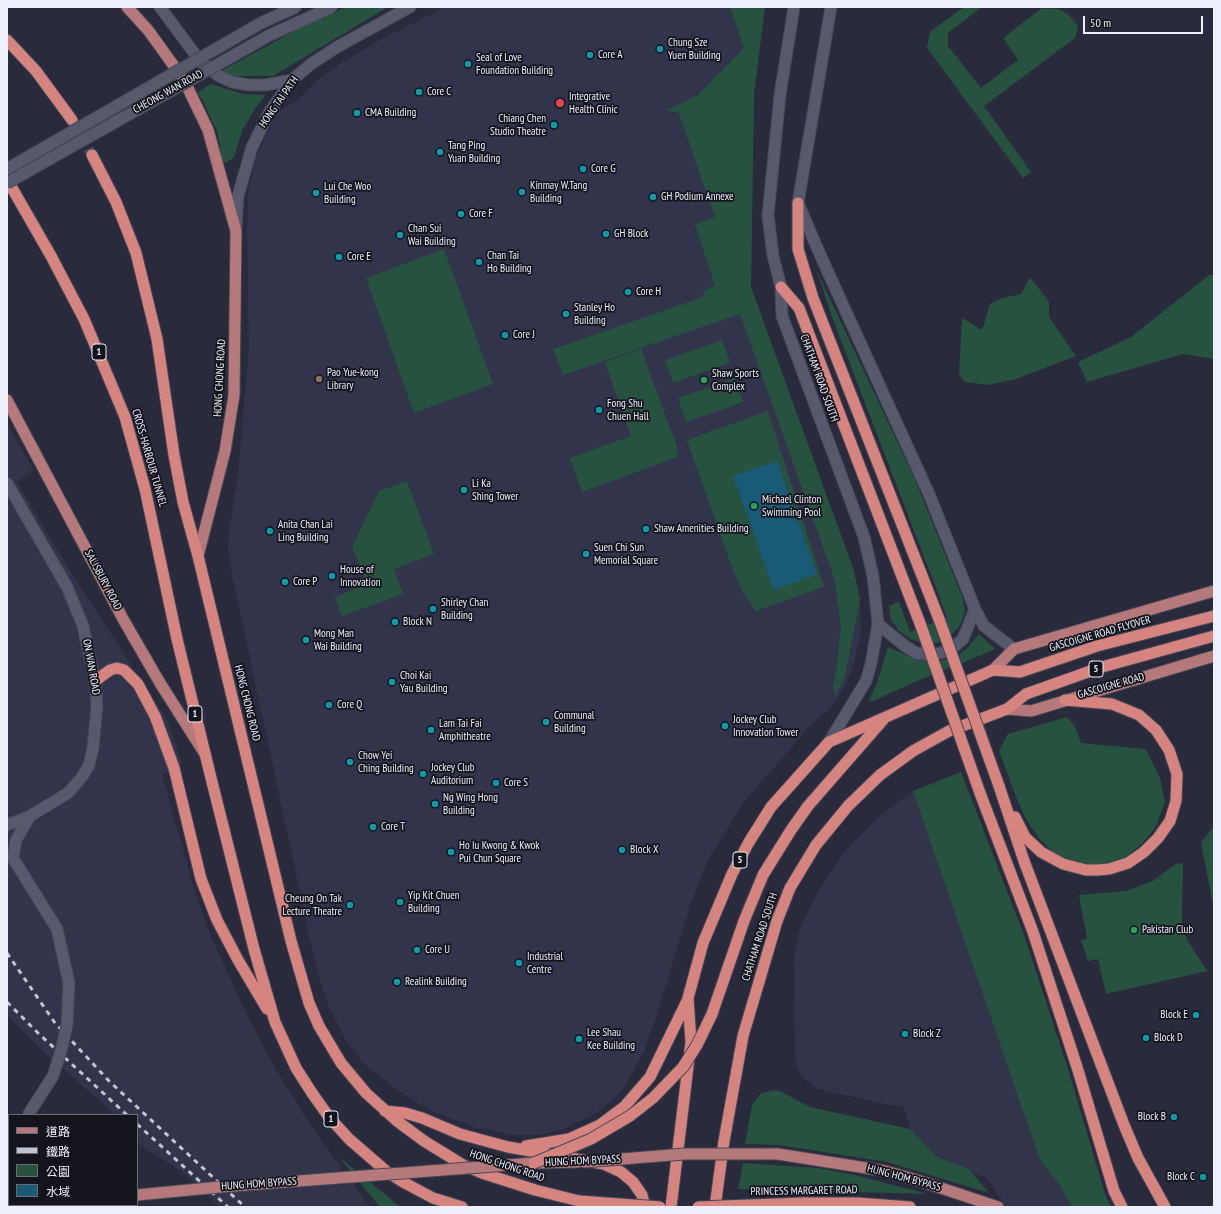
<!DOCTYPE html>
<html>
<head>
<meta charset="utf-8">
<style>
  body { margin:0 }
  #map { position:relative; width:1221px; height:1214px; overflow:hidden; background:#292b3c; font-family:"PT Sans Narrow","Noto Sans TC",sans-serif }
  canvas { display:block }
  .frame { position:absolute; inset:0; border:8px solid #edeffb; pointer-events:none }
  .legend { position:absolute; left:8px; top:1114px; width:130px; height:92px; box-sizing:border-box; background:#13141c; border:1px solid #6a6c75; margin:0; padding:5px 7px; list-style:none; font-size:12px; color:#edeffb }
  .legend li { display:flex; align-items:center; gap:8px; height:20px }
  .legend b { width:20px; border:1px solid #6a6c75 }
  .scale { position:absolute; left:1083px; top:16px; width:120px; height:18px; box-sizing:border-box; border:2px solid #edeffb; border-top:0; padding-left:5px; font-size:12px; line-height:14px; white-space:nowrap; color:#edeffb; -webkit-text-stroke:3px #13141c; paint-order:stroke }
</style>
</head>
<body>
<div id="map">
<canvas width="1221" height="1214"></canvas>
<div class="frame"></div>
<ul class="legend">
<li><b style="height:5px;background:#b6797b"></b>道路</li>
<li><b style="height:5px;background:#c2c4d1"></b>鐵路</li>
<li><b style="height:11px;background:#26523f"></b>公園</li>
<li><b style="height:11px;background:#195a77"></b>水域</li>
</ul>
<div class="scale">50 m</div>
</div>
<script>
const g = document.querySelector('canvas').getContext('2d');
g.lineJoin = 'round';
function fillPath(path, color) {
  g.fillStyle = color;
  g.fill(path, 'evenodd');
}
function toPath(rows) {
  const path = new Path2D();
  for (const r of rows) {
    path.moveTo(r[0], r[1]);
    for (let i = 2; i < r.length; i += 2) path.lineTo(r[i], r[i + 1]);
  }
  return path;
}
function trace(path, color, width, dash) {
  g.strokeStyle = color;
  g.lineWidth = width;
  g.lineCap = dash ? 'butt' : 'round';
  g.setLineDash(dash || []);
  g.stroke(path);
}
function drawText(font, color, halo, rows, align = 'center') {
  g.font = font + ' "PT Sans Narrow",sans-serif';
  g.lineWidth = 3.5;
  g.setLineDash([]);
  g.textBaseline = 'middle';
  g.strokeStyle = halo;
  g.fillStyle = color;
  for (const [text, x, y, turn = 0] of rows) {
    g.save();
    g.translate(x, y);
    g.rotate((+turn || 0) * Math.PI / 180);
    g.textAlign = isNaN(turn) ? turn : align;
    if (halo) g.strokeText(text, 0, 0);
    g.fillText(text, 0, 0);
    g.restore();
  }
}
const built = toPath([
  [446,7,765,7,754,94,751,287,770,343,854,571,860,601,861,633,852,670,841,693,828,710,809,727,744,802,708,860,691,902,656,1018,644,1051,623,1090,597,1113,561,1130,539,1135,516,1135,477,1128,431,1111,397,1090,362,1062,346,1040,329,1008,317,972,231,570,228,548,229,531,238,475,249,349,247,235,248,192,256,156,277,114,287,105,298,100,319,79,341,63,380,40],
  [7,423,34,471,17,482,70,571,168,721,182,764,162,775,192,882,209,932,244,1009,276,1070,318,1136,370,1207,220,1207,181,1171,137,1143,137,1115,116,1115,44,1052,7,1015],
  [913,791,915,795,1095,1207,1006,1207,987,1178,976,1174,969,1169,937,1157,910,1129,904,1108,817,1089,803,1078,798,1070,795,1055,794,957,799,931,815,897,842,855,877,818]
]);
const green = toPath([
  [346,7,388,7,273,76,228,76,223,70,300,28],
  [730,7,765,7,754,94,751,287,854,571,860,601,845,676,836,696,833,687,837,666,841,625,834,578,740,314,563,375,553,349,703,297,705,290,715,286,695,224,715,217,679,113,667,110,698,95,744,48],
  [964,7,982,7,948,33,948,46,981,88,1018,60,1003,38,1042,8,1059,9,1070,16,1078,26,1075,38,984,106,1031,172,1023,178,927,48,930,32],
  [211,84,243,94,266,95,256,107,242,131,234,157,226,163,222,161,218,133,203,101,197,93],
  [444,249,493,384,414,413,366,278],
  [817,271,916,482,963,599,965,613,959,627,949,637,937,643,922,643,911,639,899,631,890,618,889,606,899,602,910,632,947,617,832,317],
  [1209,275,1214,275,1214,359,1183,354,1087,382,1078,362,1131,337],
  [1030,277,1049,302,1049,317,1076,356,1016,379,988,385,965,382,959,374,962,318,982,330,990,304,1002,298,1021,294],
  [722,340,730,363,673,383,665,360],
  [641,349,676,444,678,457,582,492,570,458,631,436,605,362],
  [735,378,743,402,686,422,678,398],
  [768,411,824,587,756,611,741,589,730,562,687,440],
  [407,481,434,554,394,569,403,594,342,616,335,597,367,584,352,547,362,526,379,491],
  [979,634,994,648,994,650,917,681,871,702,869,700,877,683,888,647,917,660,938,662,960,654,968,647],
  [1067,717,1075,726,1081,743,1146,749,1160,778,1165,802,1156,826,1144,842,1127,856,1103,865,1079,865,1058,857,1038,837,1026,819,1016,797,999,751,1008,734],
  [961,772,1024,935,1068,1069,1105,1194,1111,1207,1072,1207,1059,1184,1040,1160,913,791],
  [1214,826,1214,911,1201,842],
  [1177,863,1183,864,1182,922,1186,938,1207,971,1106,994,1098,959,1088,961,1081,940,1087,939,1079,895,1126,891,1153,881],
  [773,1090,780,1091,810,1107,910,1129,937,1157,969,1169,989,1193,887,1162,779,1145,745,1144,752,1105,760,1094],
  [339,1157,398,1205,401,1207,380,1207],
  [743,1163,818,1168,855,1175,928,1194,738,1189]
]);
const water = toPath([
  [777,461,817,574,774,590,733,476]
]);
const secondaryTunnel = toPath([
  [7,1167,9,1167],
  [46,1205,46,1207]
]);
const trunkTunnel = toPath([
  [72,120,92,155]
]);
const tertiary = toPath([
  [7,483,67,587,83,626,95,681,97,706,93,748,89,765,82,777,68,793,30,816,7,825],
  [7,857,13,858,16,840,30,816],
  [7,1143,9,1141]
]);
const secondary = toPath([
  [160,7,200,61,219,76,232,82,249,85,265,85,292,80],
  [794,7,780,95,768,215,773,256,781,287,782,316,864,537,873,576,878,624,871,664,866,681,829,742],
  [831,7,798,203,822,259,929,494,975,609,984,626,1014,649],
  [236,227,238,196,252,147,269,113,292,80,311,64,337,47,410,7],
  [878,624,905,646,916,653,933,655,950,650,963,639,975,609]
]);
const primary = toPath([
  [127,7,148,30,184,80,208,130,236,231,234,395,225,451,198,556],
  [7,400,123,619,160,683,205,754],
  [993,670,1014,649,1214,591],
  [1007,709,1031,711,1214,656],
  [535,1163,578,1162],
  [920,1181,998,1207],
  [7,1197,9,1197]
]);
const trunk = toPath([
  [7,40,36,71,72,120],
  [92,155,116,202,136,253,157,339,174,455,183,502,198,556,291,941,309,1003,319,1026,341,1063,366,1093,397,1121,424,1141,463,1165,482,1173,535,1190,579,1201],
  [12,188,51,256,84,319,125,417,145,489,177,639,213,786,254,949,275,1022,296,1068,312,1093,329,1117,349,1139,386,1171,403,1182,433,1198,462,1207],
  [798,203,798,249,813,298,939,619],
  [781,287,799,308,921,626],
  [95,681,110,670,117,668,124,670,138,684,155,716,174,768,201,879,217,920,238,960,267,1009],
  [999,786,1024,861,1124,1125,1138,1158,1165,1207],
  [980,793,1033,932,1077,1067,1114,1191,1122,1207],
  [1015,817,1025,837,1041,852,1063,864,1086,870,1098,870,1109,869,1128,863,1144,852,1158,838,1170,821,1176,801,1177,774,1169,750,1156,730,1139,715,1112,704,1065,700],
  [763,875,791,830,808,806,883,720],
  [385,1111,405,1113,422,1118,460,1134,508,1147,604,1164,621,1172,633,1182,642,1195,645,1207],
  [526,1146,569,1139,600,1125,624,1107,650,1077,688,999],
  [803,1203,857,1203,910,1207],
  [671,1207,691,1042,688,998,703,943,732,874,749,842,771,807,829,742,993,670,1020,672,1097,646,1214,616],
  [715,1207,724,1141,743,1036,777,921,790,888,816,845,848,806,880,775,913,751,949,731,1007,709,1026,694,1102,667,1214,636]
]);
const rail = toPath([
  [7,953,55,1023,109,1081,245,1207],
  [7,1002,38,1033,127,1115],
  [137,1124,228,1207]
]);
const tertiaryBridge = toPath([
  [7,169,261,23,296,7],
  [7,183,270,35,332,7],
  [13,858,57,929,69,983,67,1025,61,1051,53,1076,28,1115]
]);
const primaryBridge = toPath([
  [584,1162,684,1154,778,1154,885,1171,920,1181],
  [137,1195,220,1187,534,1163]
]);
const trunkBridge = toPath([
  [939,619,999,786],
  [921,626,980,793],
  [534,1163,591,1139,630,1116,653,1098,683,1067,697,1045,712,1014,744,921,763,875],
  [579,1201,660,1207],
  [698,1207,803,1203]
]);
const markers = [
  [660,49,4,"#0f9aa8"],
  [590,55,4,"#0f9aa8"],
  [468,64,4,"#0f9aa8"],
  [419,92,4,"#0f9aa8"],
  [560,103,5,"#e0444e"],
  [357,113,4,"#0f9aa8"],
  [554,125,4,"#0f9aa8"],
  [440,152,4,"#0f9aa8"],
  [583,169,4,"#0f9aa8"],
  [522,192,4,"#0f9aa8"],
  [316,193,4,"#0f9aa8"],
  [653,197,4,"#0f9aa8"],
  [461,214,4,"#0f9aa8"],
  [606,234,4,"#0f9aa8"],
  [400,235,4,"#0f9aa8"],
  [339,257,4,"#0f9aa8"],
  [479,262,4,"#0f9aa8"],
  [628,292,4,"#0f9aa8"],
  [566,314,4,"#0f9aa8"],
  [505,335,4,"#0f9aa8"],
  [319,379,4,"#8d6e63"],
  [704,380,4,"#2e9e5b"],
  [599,410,4,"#0f9aa8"],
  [464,490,4,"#0f9aa8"],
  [754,506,4,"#2e9e5b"],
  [646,529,4,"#0f9aa8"],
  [270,531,4,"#0f9aa8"],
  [586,554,4,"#0f9aa8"],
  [332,576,4,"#0f9aa8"],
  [285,582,4,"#0f9aa8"],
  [433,609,4,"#0f9aa8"],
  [395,622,4,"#0f9aa8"],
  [306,640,4,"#0f9aa8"],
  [392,682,4,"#0f9aa8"],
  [329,705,4,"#0f9aa8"],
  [546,722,4,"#0f9aa8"],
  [725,726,4,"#0f9aa8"],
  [431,730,4,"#0f9aa8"],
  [350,762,4,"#0f9aa8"],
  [423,774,4,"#0f9aa8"],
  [496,783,4,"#0f9aa8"],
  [435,804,4,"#0f9aa8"],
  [373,827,4,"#0f9aa8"],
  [622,850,4,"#0f9aa8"],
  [451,852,4,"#0f9aa8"],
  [400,902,4,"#0f9aa8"],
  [350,905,4,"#0f9aa8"],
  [1134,930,4,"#2e9e5b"],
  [417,950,4,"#0f9aa8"],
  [519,963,4,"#0f9aa8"],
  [397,982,4,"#0f9aa8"],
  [1196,1015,4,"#0f9aa8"],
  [905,1034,4,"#0f9aa8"],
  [1146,1038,4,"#0f9aa8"],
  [579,1039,4,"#0f9aa8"],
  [1174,1117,4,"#0f9aa8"],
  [1203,1177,4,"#0f9aa8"]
];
const shields = [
  [99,352,14],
  [1096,669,14],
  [195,714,14],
  [740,860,14],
  [331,1119,14]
];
const shieldNames = [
  ["1",99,352],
  ["5",1096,669],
  ["1",195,714],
  ["5",740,860],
  ["1",331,1119]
];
const poiNames = [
  ["Chung Sze",668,43],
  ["Yuen Building",668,56],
  ["Core A",598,55],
  ["Seal of Love",476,58],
  ["Foundation Building",476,71],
  ["Core C",427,92],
  ["Integrative",569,97],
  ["Health Clinic",569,110],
  ["CMA Building",365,113],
  ["Chiang Chen",546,119,"right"],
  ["Studio Theatre",546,132,"right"],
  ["Tang Ping",448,146],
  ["Yuan Building",448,159],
  ["Core G",591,169],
  ["Kinmay W.Tang",530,186],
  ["Building",530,199],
  ["Lui Che Woo",324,187],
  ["Building",324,200],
  ["GH Podium Annexe",661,197],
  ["Core F",469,214],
  ["Chan Sui",408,229],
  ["Wai Building",408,242],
  ["GH Block",614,234],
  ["Chan Tai",487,256],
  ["Ho Building",487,269],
  ["Core E",347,257],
  ["Core H",636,292],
  ["Stanley Ho",574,308],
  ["Building",574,321],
  ["Core J",513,335],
  ["Pao Yue-kong",327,373],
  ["Library",327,386],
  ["Shaw Sports",712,374],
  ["Complex",712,387],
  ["Fong Shu",607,404],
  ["Chuen Hall",607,417],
  ["Li Ka",472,484],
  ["Shing Tower",472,497],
  ["Michael Clinton",762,500],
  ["Swimming Pool",762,513],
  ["Anita Chan Lai",278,525],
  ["Ling Building",278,538],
  ["Shaw Amenities Building",654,529],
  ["Suen Chi Sun",594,548],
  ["Memorial Square",594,561],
  ["House of",340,570],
  ["Innovation",340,583],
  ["Core P",293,582],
  ["Shirley Chan",441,603],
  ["Building",441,616],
  ["Block N",403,622],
  ["Mong Man",314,634],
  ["Wai Building",314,647],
  ["Choi Kai",400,676],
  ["Yau Building",400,689],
  ["Core Q",337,705],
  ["Communal",554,716],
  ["Building",554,729],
  ["Jockey Club",733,720],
  ["Innovation Tower",733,733],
  ["Lam Tai Fai",439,724],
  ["Amphitheatre",439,737],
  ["Chow Yei",358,756],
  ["Ching Building",358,769],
  ["Jockey Club",431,768],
  ["Auditorium",431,781],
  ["Core S",504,783],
  ["Ng Wing Hong",443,798],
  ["Building",443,811],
  ["Core T",381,827],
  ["Ho Iu Kwong & Kwok",459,846],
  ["Pui Chun Square",459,859],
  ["Block X",630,850],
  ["Yip Kit Chuen",408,896],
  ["Building",408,909],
  ["Cheung On Tak",342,899,"right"],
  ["Lecture Theatre",342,912,"right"],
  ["Pakistan Club",1142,930],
  ["Core U",425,950],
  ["Industrial",527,957],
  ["Centre",527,970],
  ["Realink Building",405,982],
  ["Block E",1188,1015,"right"],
  ["Lee Shau",587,1033],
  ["Kee Building",587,1046],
  ["Block Z",913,1034],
  ["Block D",1154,1038],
  ["Block B",1166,1117,"right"],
  ["Block C",1195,1177,"right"]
];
const streetNames = [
  ["CHEONG WAN ROAD",168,92,-29],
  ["HONG TAI PATH",279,102,-55],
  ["HONG CHONG ROAD",220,378,-87],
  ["CHATHAM ROAD SOUTH",819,378,70],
  ["CROSS-HARBOUR TUNNEL",149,458,74],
  ["SALISBURY ROAD",103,580,62],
  ["GASCOIGNE ROAD FLYOVER",1100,634,-16],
  ["ON WAN ROAD",91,667,80],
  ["GASCOIGNE ROAD",1111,686,-16],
  ["HONG CHONG ROAD",247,703,76],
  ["CHATHAM ROAD SOUTH",760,937,-72],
  ["HUNG HOM BYPASS",583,1161,-3],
  ["HONG CHONG ROAD",507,1166,19],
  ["HUNG HOM BYPASS",904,1178,15],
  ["HUNG HOM BYPASS",259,1184,-4],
  ["PRINCESS MARGARET ROAD",804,1191,-1]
];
fillPath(built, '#31344b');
fillPath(green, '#26523f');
fillPath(water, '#195a77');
trace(secondaryTunnel, '#464859', 11, [11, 5.5]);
trace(trunkTunnel, '#464859', 11, [11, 5.5]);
trace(tertiary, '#474857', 13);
trace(secondary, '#474857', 13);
trace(primary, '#474857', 13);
trace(trunk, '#474857', 13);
trace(tertiary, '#57596d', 11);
trace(secondary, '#57596d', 11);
trace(primary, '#b6797b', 11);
trace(trunk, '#d68480', 11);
trace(rail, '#c2c4d1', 3, [5, 5]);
trace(tertiaryBridge, '#474857', 13, []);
trace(primaryBridge, '#474857', 13, []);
trace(trunkBridge, '#474857', 13, []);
trace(tertiaryBridge, '#57596d', 11);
trace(primaryBridge, '#b6797b', 11);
trace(trunkBridge, '#d68480', 11);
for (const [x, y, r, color] of markers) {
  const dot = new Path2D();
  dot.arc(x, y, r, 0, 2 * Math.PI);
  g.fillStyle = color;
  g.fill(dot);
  trace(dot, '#13141c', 1.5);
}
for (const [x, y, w] of shields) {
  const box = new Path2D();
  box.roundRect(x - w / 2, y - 8, w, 16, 3);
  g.fillStyle = '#13141c';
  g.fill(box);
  trace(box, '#edeffb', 1);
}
drawText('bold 10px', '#edeffb', null, shieldNames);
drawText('11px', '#edeffb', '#13141c', poiNames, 'left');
drawText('11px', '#edeffb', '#13141c', streetNames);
</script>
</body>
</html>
